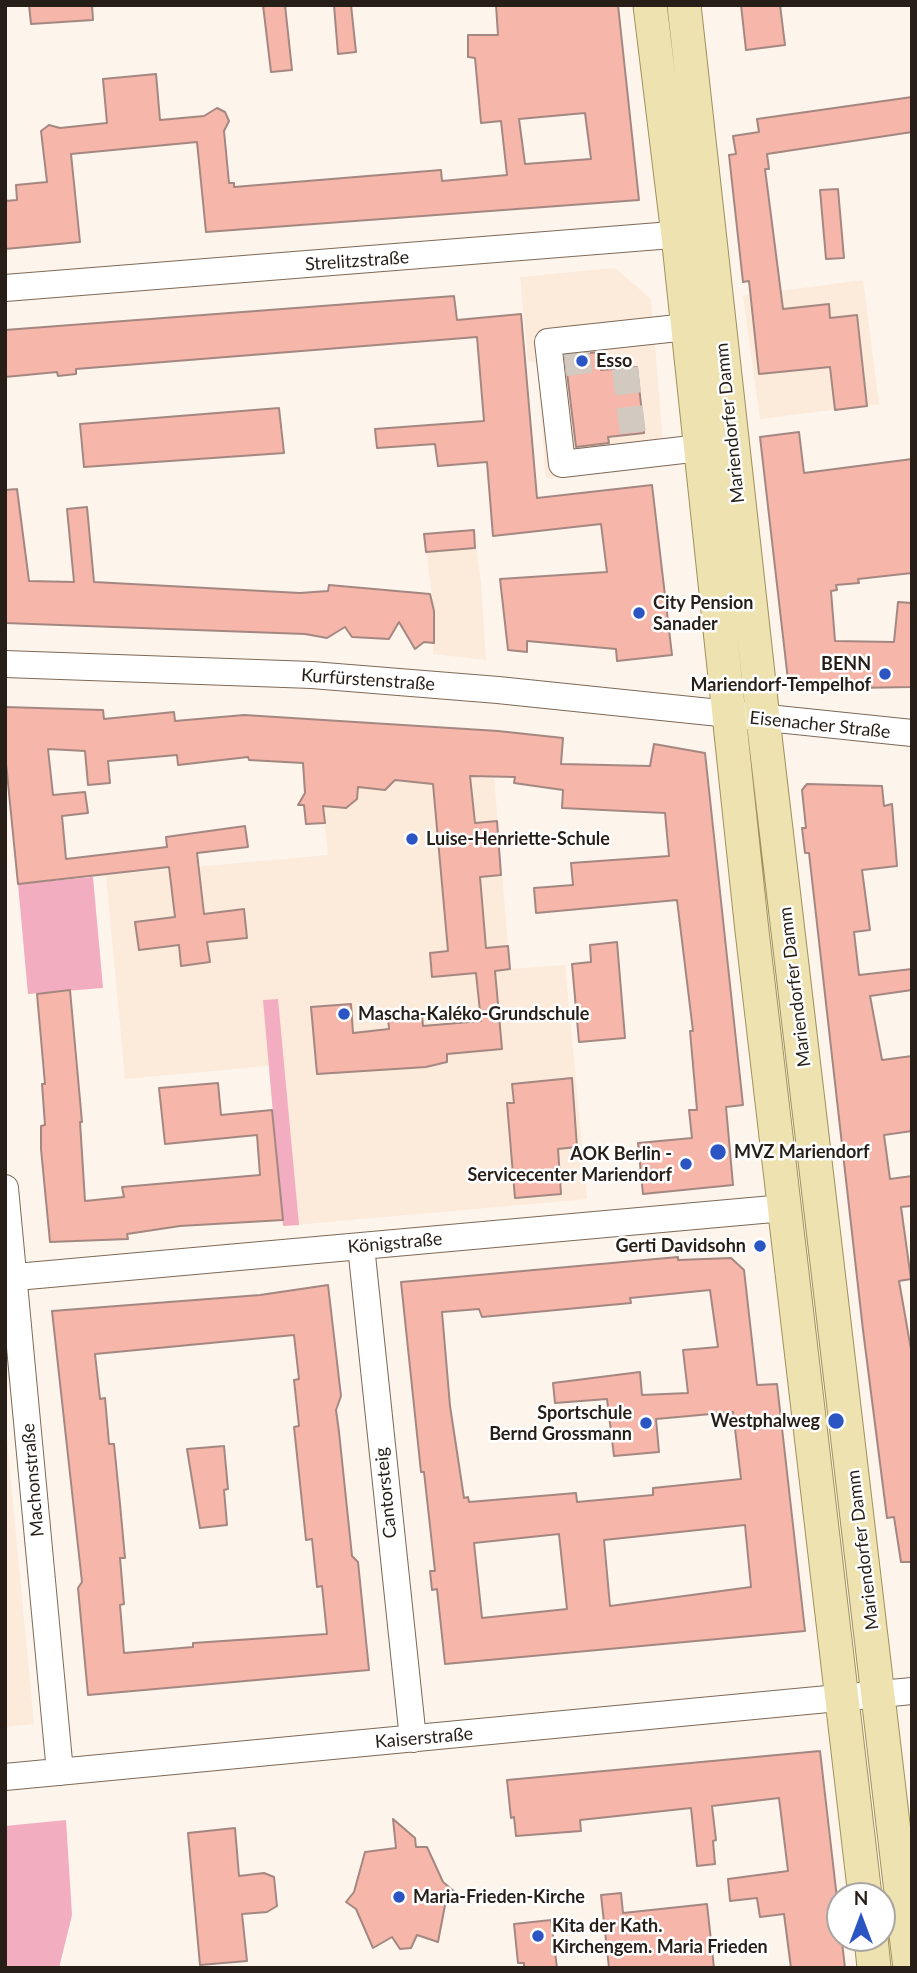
<!DOCTYPE html>
<html>
<head>
<meta charset="utf-8">
<style>
  body { margin:0 }
  #map { position:relative; width:917px; height:1973px; overflow:hidden; background:#fdf4ec; font-family:Lato,sans-serif }
  canvas { display:block }
  .frame { position:absolute; inset:0; border:7px solid #261e17; pointer-events:none }
  .north { position:absolute; left:826px; top:1882px; width:70px; height:70px; box-sizing:border-box; background:#fff; border:2px solid #a8a5a2; border-radius:50%; rotate:0deg; font-size:19px; font-weight:700; line-height:28px; text-align:center; color:#261e17 }
  .north::after { content:''; display:block; margin:auto; width:24px; height:32px; background:#2c55c4; clip-path:polygon(50% 0,100% 100%,50% 72%,0 100%) }
</style>
</head>
<body>
<div id="map">
<canvas width="917" height="1973"></canvas>
<div class="frame"></div>
<div class="north">N</div>
</div>
<script>
const g = document.querySelector('canvas').getContext('2d');
g.lineJoin = 'round';
function fillPath(path, color) {
  g.fillStyle = color;
  g.fill(path, 'evenodd');
}
function toPath(rows) {
  const path = new Path2D();
  for (const r of rows) {
    path.moveTo(r[0], r[1]);
    for (let i = 2; i < r.length; i += 2) path.lineTo(r[i], r[i + 1]);
  }
  return path;
}
function trace(path, color, width, dash) {
  g.strokeStyle = color;
  g.lineWidth = width;
  g.lineCap = dash ? 'butt' : 'round';
  g.setLineDash(dash || []);
  g.stroke(path);
}
function drawText(font, color, halo, rows, align = 'center') {
  g.font = font + ' Lato,sans-serif';
  g.lineWidth = 5;
  g.setLineDash([]);
  g.textBaseline = 'middle';
  g.strokeStyle = halo;
  g.fillStyle = color;
  for (const [text, x, y, turn = 0] of rows) {
    g.save();
    g.translate(x, y);
    g.rotate((+turn || 0) * Math.PI / 180);
    g.textAlign = isNaN(turn) ? turn : align;
    if (halo) g.strokeText(text, 0, 0);
    g.fillText(text, 0, 0);
    g.restore();
  }
}
const built = toPath([
  [615,268,651,299,665,466,546,478,537,363,528,361,520,277],
  [863,280,879,404,760,419,743,296],
  [474,530,481,583,486,660,433,654,434,611,424,534],
  [314,719,498,731,494,777,510,969,565,965,587,1199,283,1226,269,1066,125,1079,106,875,328,855],
  [5,1419,34,1724,5,1727]
]);
const green = toPath([
  [93,877,103,988,28,994,18,884],
  [278,999,299,1225,283,1226,263,1000],
  [66,1820,72,1915,59,1968,5,1968,5,1826]
]);
const building = toPath([
  [29,5,92,5,93,20,31,24,29,5],
  [263,5,285,5,292,70,271,72,263,5],
  [334,5,351,5,356,52,338,54,334,5],
  [496,5,618,5,639,200,206,232,197,142,71,154,80,242,5,249,5,201,17,200,16,185,47,182,41,131,49,125,60,128,107,123,103,79,156,74,160,120,204,116,217,108,225,112,229,121,224,131,229,183,234,183,234,187,441,170,442,181,507,175,501,121,481,123,475,58,468,57,468,35,498,35,496,5],
  [585,113,591,159,525,164,519,119,585,113],
  [741,5,780,5,785,45,746,50,741,5],
  [912,97,912,132,767,154,769,169,765,169,783,309,829,304,830,318,857,315,867,406,835,410,830,367,759,374,749,281,743,282,729,155,736,154,733,136,759,132,757,119,912,97],
  [838,189,844,258,826,259,820,190,838,189],
  [454,296,457,320,521,314,537,498,652,485,672,655,617,661,616,649,527,641,527,652,508,650,500,579,607,572,601,524,493,536,487,462,438,466,435,444,377,448,375,429,484,421,477,337,76,369,76,374,58,376,57,372,5,377,5,330,454,296],
  [598,352,601,370,637,367,644,433,608,437,609,443,576,447,565,356,598,352],
  [279,408,284,453,84,467,80,424,279,408],
  [799,432,804,473,912,459,912,573,858,579,859,583,836,585,837,590,831,591,835,641,894,642,898,602,912,603,911,687,798,689,788,680,760,437,799,432],
  [17,489,29,581,74,582,67,509,87,507,94,582,300,593,328,591,329,585,430,594,434,611,434,643,424,642,415,649,399,622,389,639,352,637,345,627,327,638,305,634,5,623,5,490,17,489],
  [474,530,475,548,426,552,424,534,474,530],
  [5,707,103,710,104,719,174,712,175,721,244,715,498,731,563,738,561,764,650,766,654,744,705,753,743,1105,726,1107,733,1185,643,1194,638,1143,692,1138,689,1110,697,1110,690,1031,693,1031,677,900,536,913,534,888,573,885,571,863,669,856,665,813,562,808,563,790,514,783,515,777,470,776,475,823,497,821,501,875,480,877,486,948,508,946,510,969,495,971,502,1049,447,1054,447,1062,426,1067,317,1074,311,1007,351,1004,353,1033,389,1029,388,1017,422,1014,423,1026,481,1021,476,973,432,977,430,953,448,951,433,784,395,780,385,790,358,787,357,799,346,808,323,806,325,823,306,824,304,805,298,805,305,793,303,763,249,760,248,757,178,765,177,755,108,761,110,783,88,785,85,751,48,749,53,795,85,792,88,813,62,816,66,859,167,847,166,837,245,826,248,847,197,853,204,914,244,909,247,938,207,942,210,962,181,966,179,945,139,950,135,922,175,917,169,867,18,884,5,753,5,707],
  [807,784,882,786,884,806,892,804,897,866,862,870,870,930,854,932,859,975,912,969,912,990,870,996,882,1060,912,1056,912,1131,884,1135,890,1179,912,1176,912,1206,901,1207,911,1279,899,1281,912,1355,912,1562,901,1562,894,1517,887,1518,863,1330,809,853,805,853,802,828,806,828,802,790,807,784],
  [617,942,625,1038,579,1042,572,964,591,962,590,945,617,942],
  [70,990,82,1122,80,1122,85,1201,124,1197,122,1187,260,1175,257,1135,165,1144,159,1088,218,1083,221,1115,272,1110,283,1220,180,1226,127,1234,128,1239,50,1242,41,1149,41,1126,45,1125,42,1084,45,1084,37,994,70,990],
  [572,1078,577,1147,558,1149,561,1194,515,1198,507,1103,514,1103,512,1084,572,1078],
  [678,1257,678,1260,731,1258,744,1270,757,1385,777,1384,805,1631,445,1664,437,1589,432,1590,430,1571,435,1571,424,1472,421,1472,401,1282,678,1257],
  [710,1290,718,1347,683,1350,688,1393,642,1395,640,1372,553,1383,555,1403,607,1399,614,1456,659,1452,656,1419,733,1412,741,1479,653,1488,653,1495,577,1502,576,1493,469,1502,468,1497,464,1498,450,1406,442,1312,479,1309,482,1317,631,1303,630,1298,710,1290],
  [745,1525,751,1587,610,1606,604,1540,745,1525],
  [559,1534,567,1609,482,1618,474,1543,559,1534],
  [328,1285,341,1396,336,1410,339,1432,352,1556,358,1562,369,1670,88,1695,78,1588,82,1582,52,1311,260,1295,328,1285],
  [294,1335,299,1379,294,1380,299,1426,294,1427,306,1540,312,1539,317,1587,322,1586,327,1634,193,1643,193,1647,124,1653,120,1605,124,1604,120,1558,125,1558,120,1504,114,1444,109,1444,105,1398,100,1399,95,1354,294,1335],
  [224,1446,228,1489,224,1490,227,1525,200,1528,187,1449,224,1446],
  [820,1751,845,1968,791,1968,784,1914,760,1917,757,1898,730,1901,728,1879,788,1871,779,1798,712,1806,716,1840,713,1841,715,1864,697,1866,691,1808,580,1820,581,1831,516,1836,514,1817,511,1818,507,1780,820,1751],
  [393,1819,415,1838,416,1847,427,1847,443,1882,455,1892,446,1900,438,1942,417,1935,411,1948,400,1949,392,1937,373,1948,356,1909,346,1902,354,1892,365,1852,396,1848,393,1819],
  [235,1828,239,1876,264,1873,274,1877,277,1906,267,1912,242,1914,247,1961,200,1965,188,1833,235,1828],
  [621,1893,623,1913,707,1904,714,1968,609,1968,601,1895,621,1893],
  [551,1920,557,1968,524,1968,524,1963,518,1963,514,1924,551,1920]
]);
const minorTunnel = toPath([
  [565,363,599,359],
  [625,368,633,434]
]);
const minor = toPath([
  [5,288,697,233],
  [687,327,548,342,562,464,700,448],
  [5,664,312,675,498,690,912,733],
  [5,1188,60,1772],
  [361,1246,413,1739],
  [5,1278,784,1208],
  [5,1777,912,1691]
]);
const major = toPath([
  [650,5,678,235,752,931,865,1896],
  [684,5,763,719,910,1968],
  [871,1938,874,1968]
]);
const markers = [
  [582,361,7,"#2c55c4"],
  [639,613,7,"#2c55c4"],
  [885,674,7,"#2c55c4"],
  [412,839,7,"#2c55c4"],
  [344,1014,7,"#2c55c4"],
  [718,1152,9,"#2c55c4"],
  [686,1164,7,"#2c55c4"],
  [760,1246,7,"#2c55c4"],
  [836,1421,9,"#2c55c4"],
  [646,1423,7,"#2c55c4"],
  [399,1897,7,"#2c55c4"],
  [538,1936,7,"#2c55c4"]
];
const streetNames = [
  ["Strelitzstraße",357,261,-4],
  ["Mariendorfer Damm",730,423,-96],
  ["Kurfürstenstraße",368,680,4],
  ["Eisenacher Straße",820,725,6],
  ["Mariendorfer Damm",795,987,-97],
  ["Königstraße",395,1243,-5],
  ["Machonstraße",33,1480,-95],
  ["Cantorsteig",386,1493,-96],
  ["Mariendorfer Damm",863,1550,-97],
  ["Kaiserstraße",424,1738,-5]
];
const poiNames = [
  ["Esso",596,361],
  ["City Pension",653,603],
  ["Sanader",653,624],
  ["BENN",871,664,"right"],
  ["Mariendorf-Tempelhof",871,685,"right"],
  ["Luise-Henriette-Schule",426,839],
  ["Mascha-Kaléko-Grundschule",358,1014],
  ["MVZ Mariendorf",734,1152],
  ["AOK Berlin -",672,1154,"right"],
  ["Servicecenter Mariendorf",672,1175,"right"],
  ["Gerti Davidsohn",746,1246,"right"],
  ["Sportschule",632,1413,"right"],
  ["Bernd Grossmann",632,1434,"right"],
  ["Westphalweg",820,1421,"right"],
  ["Maria-Frieden-Kirche",413,1897],
  ["Kita der Kath.",552,1926],
  ["Kirchengem. Maria Frieden",552,1947]
];
fillPath(built, '#fceada');
fillPath(green, '#f2adc1');
fillPath(building, '#f6b7aa');
trace(building, '#a48781', 2);
trace(minorTunnel, '#d2c9c1', 26, [26, 13]);
trace(minor, '#7d6957', 28);
trace(major, '#a09059', 35);
trace(minor, '#fff', 26);
trace(major, '#ede2b0', 33);
for (const [x, y, r, color] of markers) {
  const dot = new Path2D();
  dot.arc(x, y, r, 0, 2 * Math.PI);
  g.fillStyle = color;
  g.fill(dot);
  trace(dot, '#fff', 2.5);
}
drawText('18px', '#261e17', '#fff', streetNames);
drawText('bold 18px', '#261e17', '#fff', poiNames, 'left');
</script>
</body>
</html>
